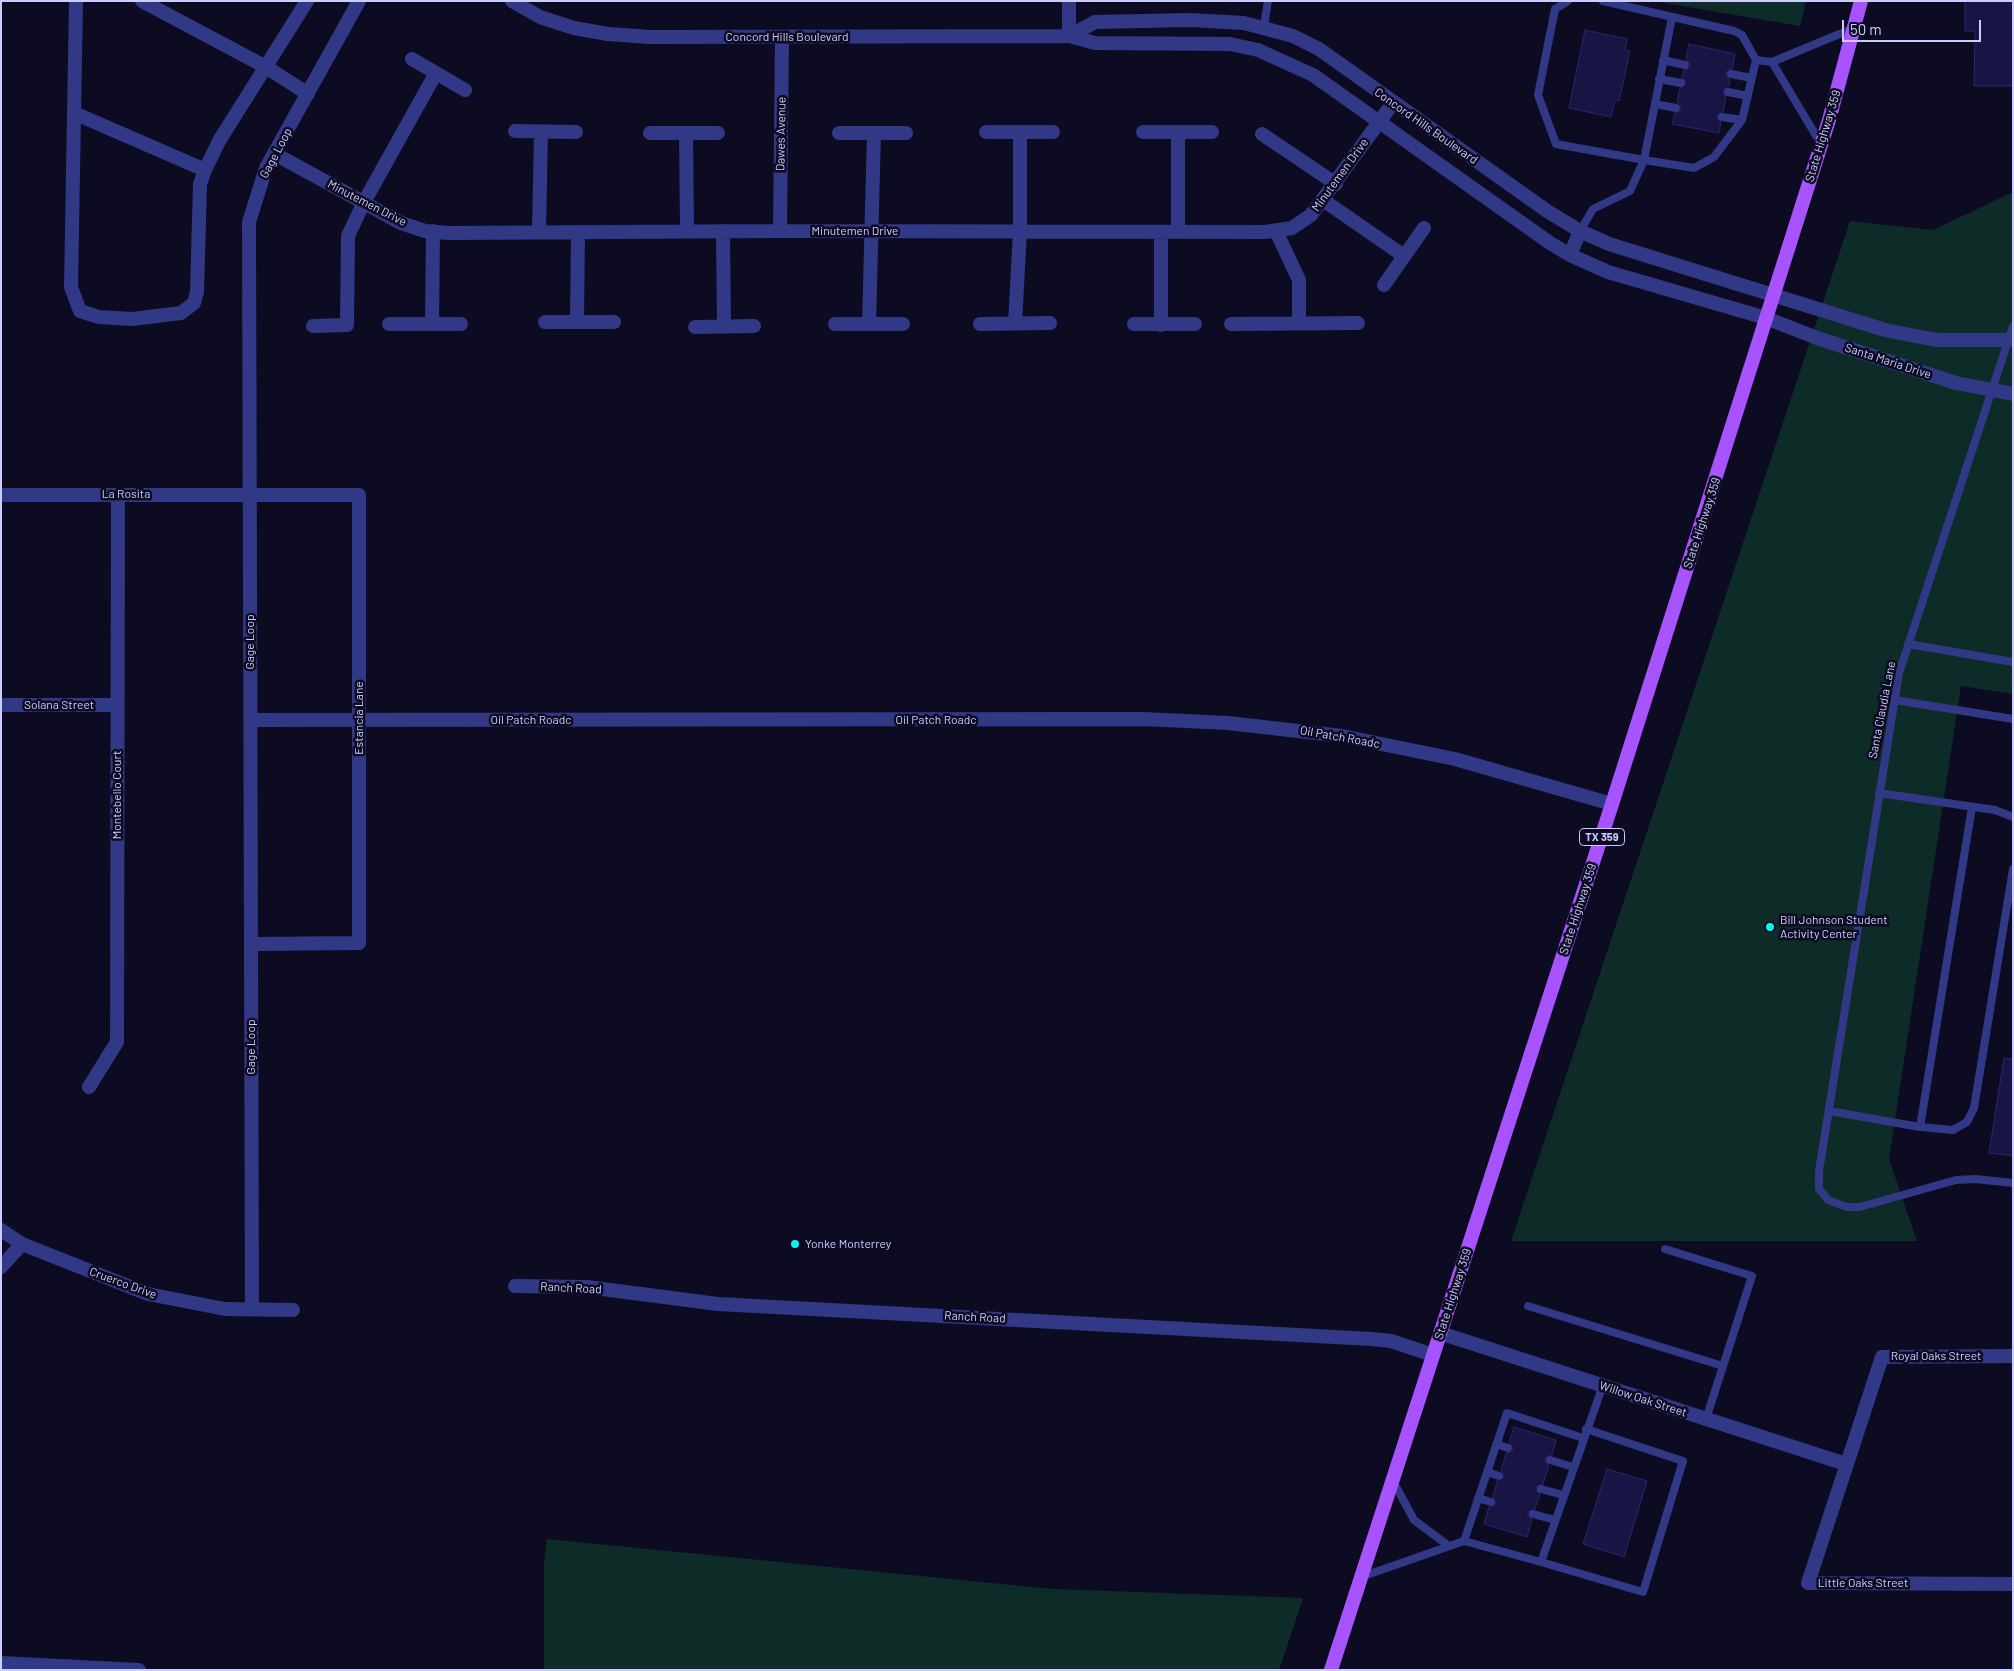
<!DOCTYPE html>
<html>
<head>
<meta charset="utf-8">
<style>
  body { margin:0 }
  #map { position:relative; width:2014px; height:1671px; overflow:hidden; background:#0c0b22; font-family:Barlow,sans-serif }
  canvas { display:block }
  .frame { position:absolute; inset:0; border:2px solid #cccdff; pointer-events:none }
  .scale { position:absolute; left:1842px; top:20px; width:139px; height:22px; box-sizing:border-box; border:2px solid #cccdff; border-top:0; padding-left:6px; font-size:15px; line-height:18px; white-space:nowrap; color:#cccdff; -webkit-text-stroke:4px #0c0b22; paint-order:stroke }
</style>
</head>
<body>
<div id="map">
<canvas width="2014" height="1671"></canvas>
<div class="frame"></div>
<div class="scale">50 m</div>
</div>
<script>
const g = document.querySelector('canvas').getContext('2d');
g.lineJoin = 'round';
function fillPath(path, color) {
  g.fillStyle = color;
  g.fill(path, 'evenodd');
}
function toPath(rows) {
  const path = new Path2D();
  for (const r of rows) {
    path.moveTo(r[0], r[1]);
    for (let i = 2; i < r.length; i += 2) path.lineTo(r[i], r[i + 1]);
  }
  return path;
}
function trace(path, color, width, dash) {
  g.strokeStyle = color;
  g.lineWidth = width;
  g.lineCap = dash ? 'butt' : 'round';
  g.setLineDash(dash || []);
  g.stroke(path);
}
function drawText(font, color, halo, rows, align = 'center') {
  g.font = font + ' Barlow,sans-serif';
  g.lineWidth = 5;
  g.setLineDash([]);
  g.textBaseline = 'middle';
  g.strokeStyle = halo;
  g.fillStyle = color;
  for (const [text, x, y, turn = 0] of rows) {
    g.save();
    g.translate(x, y);
    g.rotate((+turn || 0) * Math.PI / 180);
    g.textAlign = isNaN(turn) ? turn : align;
    if (halo) g.strokeText(text, 0, 0);
    g.fillText(text, 0, 0);
    g.restore();
  }
}
const green = toPath([
  [1653,1,1806,1,1800,26],
  [2013,192,2013,694,1961,686,1889,1159,1917,1241,1511,1241,1850,221,1933,230],
  [547,1539,1052,1589,1303,1598,1279,1670,544,1670,544,1563]
]);
const building = toPath([
  [1965,1,2013,1,2013,86,1974,86,1975,31,1965,31,1965,1],
  [1585,30,1627,39,1625,50,1630,51,1619,101,1615,100,1611,117,1569,108,1585,30],
  [1689,44,1735,54,1732,69,1726,72,1726,76,1730,80,1729,86,1723,90,1726,97,1723,112,1717,116,1721,123,1719,133,1672,124,1675,113,1681,110,1681,106,1677,102,1680,88,1686,84,1682,78,1684,70,1689,69,1691,66,1686,59,1689,44],
  [2004,1058,2013,1059,2013,1156,1989,1153,2004,1058],
  [1514,1427,1556,1440,1552,1455,1545,1458,1545,1462,1549,1465,1543,1484,1536,1487,1536,1491,1540,1494,1535,1509,1528,1512,1528,1516,1532,1519,1527,1537,1484,1524,1489,1507,1494,1506,1496,1503,1493,1497,1497,1481,1504,1477,1501,1471,1506,1453,1511,1452,1513,1449,1509,1443,1514,1427],
  [1607,1469,1647,1481,1624,1557,1583,1544,1607,1469]
]);
const service = toPath([
  [1568,1,1555,9,1538,95,1556,144,1644,160,1672,17],
  [1264,26,1268,1],
  [1663,60,1685,65],
  [1756,60,1772,62,1854,28],
  [1772,62,1821,144],
  [1731,74,1752,78],
  [1659,79,1681,83],
  [1728,92,1748,96],
  [1655,104,1676,108],
  [1722,117,1742,120],
  [1580,231,1593,209,1630,191,1644,160,1694,168,1714,157,1742,120,1756,60,1742,35,1734,31,1603,1],
  [2013,326,1899,673,1819,1171,1819,1189,1828,1200,1847,1207,1860,1207,1956,1180,1975,1179,2013,1183],
  [1908,644,2013,662],
  [1895,700,2013,719],
  [1879,793,1995,810,2013,817],
  [1829,1111,1920,1127,1953,1130,1967,1122,1974,1108,2013,869],
  [1920,1127,1972,807],
  [1665,1249,1752,1276,1706,1419],
  [1528,1306,1723,1366],
  [1583,1438,1507,1413,1464,1541,1541,1562,1603,1385],
  [1496,1444,1508,1448],
  [1550,1460,1573,1467],
  [1487,1472,1499,1476],
  [1393,1481,1414,1520,1449,1546],
  [1541,1489,1563,1495],
  [1478,1498,1491,1502],
  [1533,1514,1555,1520],
  [1541,1562,1643,1592,1683,1461,1586,1429],
  [1361,1577,1464,1541]
]);
const minor = toPath([
  [76,1,71,287,80,311,99,317,132,319,181,313,194,303,197,292,200,184,205,170,219,141,307,1],
  [142,1,266,67,308,94],
  [1069,36,1069,1],
  [412,59,465,90],
  [74,113,205,170],
  [515,131,576,132],
  [986,132,1053,132],
  [1143,132,1212,132],
  [650,133,718,133],
  [686,133,687,231],
  [839,133,906,133],
  [1262,134,1336,184],
  [275,154,401,223,425,231,449,233,780,231,1265,232,1292,228,1311,215,1393,103],
  [1323,200,1404,256],
  [723,231,724,326],
  [780,231,782,37],
  [1276,231,1299,280,1299,323],
  [539,232,541,132],
  [1178,232,1178,132],
  [1384,285,1424,228],
  [1773,295,1885,330,1915,336,1937,340,2013,340],
  [1766,318,1817,338,1956,383,2013,394],
  [545,322,614,322],
  [577,322,578,232],
  [1015,323,1020,231,1020,132],
  [389,324,461,324],
  [432,324,433,231],
  [835,324,903,324],
  [869,324,874,133],
  [980,324,1050,323],
  [1134,324,1195,324],
  [1231,324,1358,323],
  [1161,325,1161,232],
  [313,326,347,325,348,236,364,202,436,73],
  [695,327,754,326],
  [1,495,359,495,359,943,251,944],
  [1,705,117,705],
  [251,720,1143,719,1228,723,1342,736,1455,759,1612,804],
  [89,1087,117,1042,118,495],
  [1,1230,22,1244,148,1294,225,1309,293,1310],
  [1,1267,22,1244],
  [515,1286,587,1287,718,1304,1372,1339,1391,1341,1433,1355],
  [252,1309,249,222,266,168,359,1],
  [1440,1333,1846,1464],
  [2013,1356,1882,1357,1808,1583,2013,1584],
  [1,1663,139,1670]
]);
const tertiary = toPath([
  [512,1,540,17,574,28,608,34,650,37,1069,36,1095,43,1230,44,1258,50,1313,75,1550,243,1570,255,1608,272,1766,318],
  [1069,36,1095,22,1190,20,1244,23,1293,36,1319,49,1343,66,1547,211,1580,231,1609,244,1773,295],
  [1570,255,1580,231]
]);
const primary = toPath([
  [1331,1670,1612,804,1829,120,1861,1]
]);
const markers = [
  [1770,927,5,"#00f7ee"],
  [795,1244,5,"#00f7ee"]
];
const shields = [
  [1602,837,45]
];
const shieldNames = [
  ["TX 359",1602,837]
];
const streetNames = [
  ["Concord Hills Boulevard",787,37],
  ["Concord Hills Boulevard",1426,126,35],
  ["Dawes Avenue",781,134,-89],
  ["State Highway 359",1823,136,-73],
  ["Gage Loop",276,153,-62],
  ["Minutemen Drive",1340,175,-54],
  ["Minutemen Drive",367,203,27],
  ["Minutemen Drive",855,231],
  ["Santa Maria Drive",1888,361,18],
  ["La Rosita",126,494],
  ["State Highway 359",1702,523,-72],
  ["Gage Loop",250,642,-90],
  ["Solana Street",59,705],
  ["Santa Claudia Lane",1882,710,-79],
  ["Estancia Lane",359,718,-90],
  ["Oil Patch Roadc",531,720],
  ["Oil Patch Roadc",936,720],
  ["Oil Patch Roadc",1340,737,10],
  ["Montebello Court",117,795,-90],
  ["State Highway 359",1578,909,-72],
  ["Gage Loop",251,1047,-90],
  ["Cruerco Drive",123,1283,20],
  ["Ranch Road",571,1288,3],
  ["State Highway 359",1453,1294,-72],
  ["Ranch Road",975,1317,3],
  ["Royal Oaks Street",1936,1356],
  ["Willow Oak Street",1643,1399,18],
  ["Little Oaks Street",1863,1583]
];
const poiNames = [
  ["Bill Johnson Student",1780,920],
  ["Activity Center",1780,934],
  ["Yonke Monterrey",805,1244]
];
fillPath(green, '#0d2c27');
fillPath(building, '#181545');
trace(building, '#2a2573', 1);
trace(service, '#313986', 8);
trace(minor, '#313986', 14);
trace(tertiary, '#313986', 14);
trace(primary, '#a753ff', 14);
for (const [x, y, r, color] of markers) {
  const dot = new Path2D();
  dot.arc(x, y, r, 0, 2 * Math.PI);
  g.fillStyle = color;
  g.fill(dot);
  trace(dot, '#0c0b22', 2);
}
for (const [x, y, w] of shields) {
  const box = new Path2D();
  box.roundRect(x - w / 2, y - 8.5, w, 17, 4);
  g.fillStyle = '#0c0b22';
  g.fill(box);
  trace(box, '#cccdff', 1);
}
drawText('bold 11px', '#cccdff', null, shieldNames);
drawText('12px', '#cccdff', '#0c0b22', streetNames);
drawText('12px', '#cccdff', '#0c0b22', poiNames, 'left');
</script>
</body>
</html>
